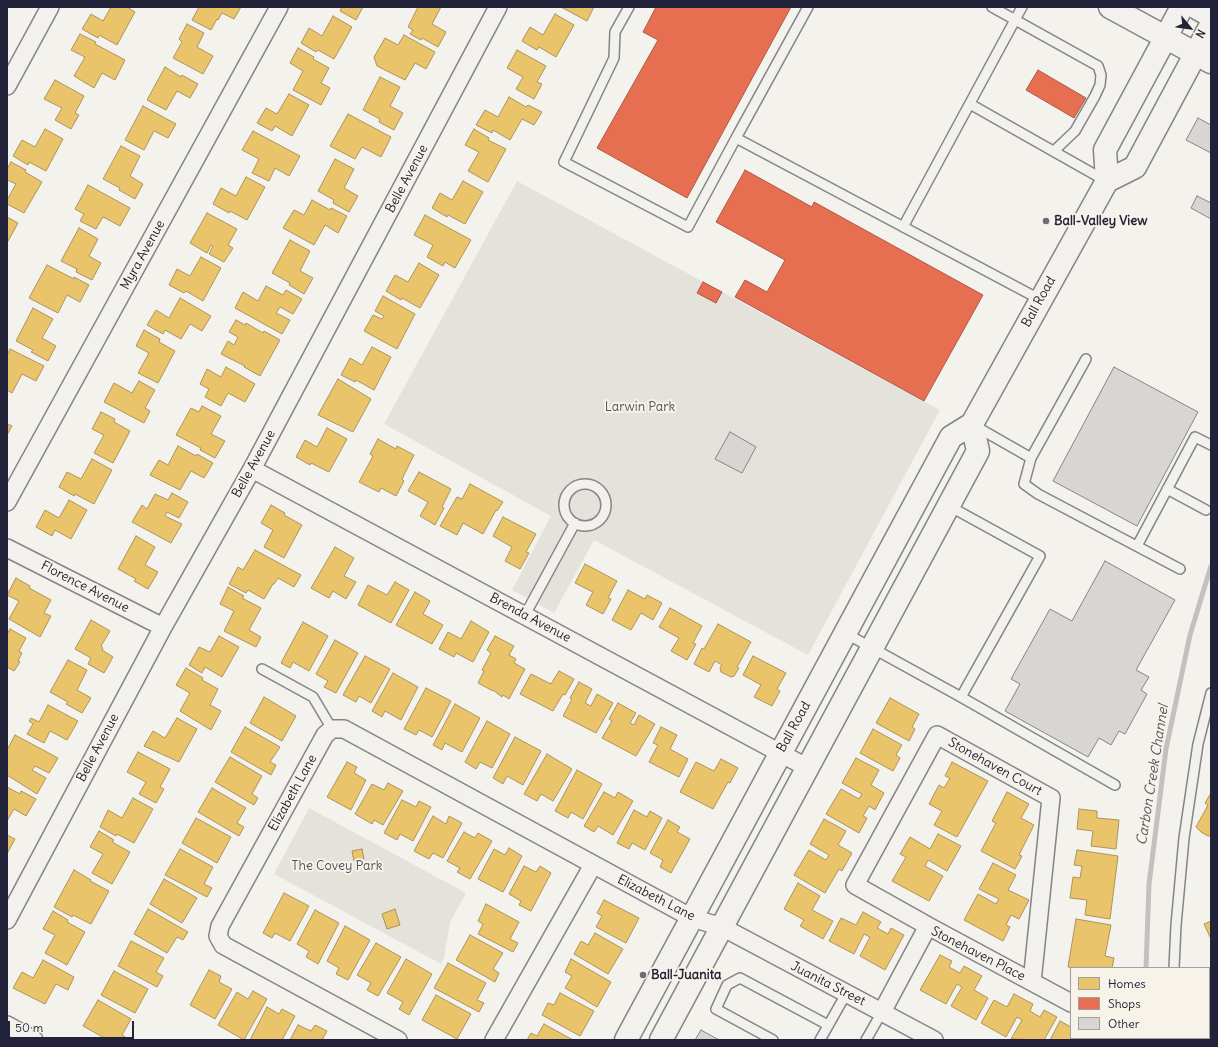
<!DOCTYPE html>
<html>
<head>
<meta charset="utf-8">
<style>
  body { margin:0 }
  #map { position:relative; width:1218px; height:1047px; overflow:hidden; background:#f4f2ec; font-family:Delius,sans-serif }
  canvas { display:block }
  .frame { position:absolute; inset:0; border:8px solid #22223b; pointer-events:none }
  .legend { position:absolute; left:1070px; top:967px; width:140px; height:72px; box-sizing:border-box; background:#f7f3e8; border:1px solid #a29fa3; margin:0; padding:5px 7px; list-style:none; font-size:12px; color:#22223b }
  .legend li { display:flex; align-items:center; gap:8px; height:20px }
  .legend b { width:20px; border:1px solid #a29fa3 }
  .north { position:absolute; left:1170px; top:8px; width:40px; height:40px; -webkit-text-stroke:3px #f7f3e8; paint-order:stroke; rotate:119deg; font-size:11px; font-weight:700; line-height:16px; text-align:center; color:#22223b }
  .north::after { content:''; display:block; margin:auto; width:14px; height:18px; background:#22223b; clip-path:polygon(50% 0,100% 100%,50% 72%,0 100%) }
  .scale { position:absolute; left:8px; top:1021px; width:126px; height:18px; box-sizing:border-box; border:2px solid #22223b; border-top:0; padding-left:5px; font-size:12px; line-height:14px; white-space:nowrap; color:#22223b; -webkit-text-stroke:3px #f7f3e8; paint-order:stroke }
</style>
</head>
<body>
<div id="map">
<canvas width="1218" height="1047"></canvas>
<div class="frame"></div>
<ul class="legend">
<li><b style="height:11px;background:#e9c46a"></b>Homes</li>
<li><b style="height:11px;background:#e76f51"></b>Shops</li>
<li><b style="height:11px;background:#d7d6d3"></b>Other</li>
</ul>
<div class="north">N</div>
<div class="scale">50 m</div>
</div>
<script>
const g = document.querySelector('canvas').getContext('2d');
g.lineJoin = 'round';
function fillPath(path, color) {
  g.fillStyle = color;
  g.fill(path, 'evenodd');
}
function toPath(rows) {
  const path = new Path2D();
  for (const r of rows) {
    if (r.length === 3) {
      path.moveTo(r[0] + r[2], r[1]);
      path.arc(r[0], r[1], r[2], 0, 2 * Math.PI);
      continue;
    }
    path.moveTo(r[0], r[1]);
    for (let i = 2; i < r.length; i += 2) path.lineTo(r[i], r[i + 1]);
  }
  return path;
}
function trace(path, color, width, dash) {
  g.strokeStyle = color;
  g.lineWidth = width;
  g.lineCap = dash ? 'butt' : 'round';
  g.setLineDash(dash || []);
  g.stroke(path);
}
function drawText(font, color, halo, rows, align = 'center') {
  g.font = font + ' Delius,sans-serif';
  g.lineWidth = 4;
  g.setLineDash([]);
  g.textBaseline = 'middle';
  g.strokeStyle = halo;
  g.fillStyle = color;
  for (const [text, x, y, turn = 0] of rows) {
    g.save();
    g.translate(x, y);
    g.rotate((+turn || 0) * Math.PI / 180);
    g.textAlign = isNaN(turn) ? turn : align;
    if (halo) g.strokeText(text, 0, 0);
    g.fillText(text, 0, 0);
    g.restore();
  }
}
const green = toPath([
  [517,181,940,410,808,655,594,540,554,613,512,590,551,516,384,424],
  [309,808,466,893,450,922,444,958,441,964,274,874]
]);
const homes = toPath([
  [111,7,127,7,135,12,117,45,99,35,98,38,82,29,91,14,103,21,111,7],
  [199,7,241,7,234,19,222,13,218,20,217,19,211,30,192,20,199,7],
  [342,7,363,7,356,20,340,11,342,7],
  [418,7,441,7,432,24,446,32,438,47,422,38,421,40,410,34,413,30,408,27,418,7],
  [561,7,594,7,587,21,561,7],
  [555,14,574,25,556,57,539,47,537,50,522,41,530,27,543,35,555,14],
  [333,16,352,27,334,59,318,50,316,52,301,43,309,28,322,36,333,16],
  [187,24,204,33,197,47,213,56,203,74,173,58,182,42,179,39,187,24],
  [80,34,96,42,95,44,125,60,115,80,102,73,94,88,74,76,85,57,71,50,80,34],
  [404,35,435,52,426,69,415,63,405,80,377,66,374,57,385,38,398,45,404,35],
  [298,48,314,57,313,59,329,68,321,83,330,88,321,105,293,90,303,71,290,63,298,48],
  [517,50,546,66,537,82,542,84,534,99,516,89,523,77,507,68,517,50],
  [165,67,181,77,182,75,198,84,190,98,177,91,166,110,147,100,165,67],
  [380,77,400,87,390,106,403,113,394,130,379,122,380,119,363,110,380,77],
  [55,80,84,96,75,113,79,115,71,129,55,120,62,108,44,99,55,80],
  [289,94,309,105,292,136,275,126,272,131,257,123,266,108,277,114,289,94],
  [509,97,526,107,528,105,542,112,534,125,522,119,510,140,493,130,492,133,476,125,485,110,498,117,509,97],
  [143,106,176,124,168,138,154,131,144,150,125,140,143,106],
  [348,114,391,137,381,157,362,147,355,159,330,146,348,114],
  [45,129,63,139,46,171,29,162,28,165,13,156,22,140,35,147,45,129],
  [474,129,489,138,488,140,506,149,488,182,468,171,479,152,465,145,474,129],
  [253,131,300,156,289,176,275,168,269,181,252,173,259,159,242,150,253,131],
  [121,146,140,156,130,176,143,184,135,199,119,190,120,188,103,179,121,146],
  [335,159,354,169,344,188,358,196,349,212,333,203,334,200,318,191,335,159],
  [11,162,26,170,25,172,42,182,24,213,7,204,7,200,16,184,7,180,7,169,11,162],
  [246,177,265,187,247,220,230,211,229,213,213,204,221,188,236,196,246,177],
  [463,181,483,192,465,224,448,215,447,217,432,208,440,193,452,200,463,181],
  [88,185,130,208,120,226,103,217,96,229,80,221,84,214,75,209,88,185],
  [312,200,330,210,331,208,347,216,338,233,325,225,314,245,283,228,294,210,304,215,312,200],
  [207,213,237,229,228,245,233,248,224,262,209,254,213,246,211,245,207,253,190,243,207,213],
  [425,215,471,240,455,268,445,262,443,266,427,257,433,245,414,235,425,215],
  [7,217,18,223,7,243,7,217],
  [79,228,98,239,89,256,101,263,92,280,76,272,77,269,61,261,79,228],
  [290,240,310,251,300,271,313,278,304,294,289,285,290,283,272,273,290,240],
  [201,257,221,268,203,301,186,291,184,293,169,285,177,269,190,276,201,257],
  [419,263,439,275,420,308,402,298,401,300,386,291,395,275,408,282,419,263],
  [47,265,74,279,74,277,89,285,80,302,67,295,58,313,29,298,47,265],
  [266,286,283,295,286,290,302,299,293,314,280,307,276,313,290,320,282,334,235,308,243,292,258,301,266,286],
  [383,296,415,314,397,349,364,331,373,315,382,319,384,316,375,311,383,296],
  [180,298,211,316,202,331,190,324,181,339,165,330,163,334,147,325,156,310,169,318,180,298],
  [33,308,53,319,42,338,56,346,48,361,31,352,33,350,16,341,33,308],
  [236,320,245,325,246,323,263,333,264,331,280,340,260,376,244,367,245,366,221,354,228,341,234,345,238,337,229,332,236,320],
  [144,330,160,339,159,342,175,351,158,383,138,373,149,353,136,346,144,330],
  [372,347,391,357,374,390,356,380,355,382,341,375,350,358,362,365,372,347],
  [10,349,44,366,36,381,22,374,12,393,7,390,7,355,10,349],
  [226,367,255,384,245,402,228,393,221,406,205,397,209,389,200,384,207,369,221,377,226,367],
  [338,379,371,399,353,432,318,415,338,379],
  [139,381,155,390,145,408,150,411,144,423,104,402,114,383,132,393,139,381],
  [202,406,221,416,211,434,225,441,215,458,200,450,201,448,176,435,191,408,199,412,202,406],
  [101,412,115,419,114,422,130,431,113,463,94,453,104,435,92,429,101,412],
  [7,424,12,426,7,435,7,424],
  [327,428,347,439,329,472,311,463,310,465,296,457,305,440,317,447,327,428],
  [378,439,396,449,397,446,414,455,402,479,404,481,396,496,381,488,379,492,359,482,373,456,370,454,378,439],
  [178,446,196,456,197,454,213,463,204,478,191,471,180,490,150,475,159,460,168,465,178,446],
  [92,459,112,470,94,504,75,494,74,496,59,487,67,472,81,479,92,459],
  [419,472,451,489,442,507,444,508,435,525,420,516,428,502,408,491,419,472],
  [470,484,503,502,497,511,496,510,483,534,463,523,457,535,440,526,457,497,462,499,470,484],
  [172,493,188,502,179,518,167,512,165,516,182,524,171,543,132,522,142,505,147,509,155,494,168,500,172,493],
  [69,500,87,510,71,539,55,530,52,536,36,527,45,510,59,518,69,500],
  [271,505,285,513,284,515,302,525,284,558,264,547,273,530,261,523,271,505],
  [503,517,536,534,526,552,529,553,520,569,505,561,512,547,493,536,503,517],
  [136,536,155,547,145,565,158,572,148,589,134,581,136,579,118,569,136,536],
  [335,547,354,558,344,576,356,582,346,599,333,591,329,598,311,588,335,547],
  [255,550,301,575,294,587,278,578,274,584,273,584,264,599,248,590,246,593,229,584,238,567,243,570,255,550],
  [585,564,617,581,608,598,611,599,603,614,586,605,593,592,575,583,585,564],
  [16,578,30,586,29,588,51,600,44,613,51,616,40,637,9,619,19,601,7,595,16,578],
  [395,582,409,590,391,623,358,605,368,585,387,595,395,582],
  [228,587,244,596,242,598,261,608,249,630,261,637,256,647,224,631,234,611,220,604,228,587],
  [628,590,645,599,647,595,662,603,653,620,641,613,631,630,612,620,628,590],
  [415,592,430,601,423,614,443,625,432,644,396,625,415,592],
  [670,608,702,626,693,643,696,644,687,660,671,651,679,638,659,627,670,608],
  [91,620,110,631,101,646,103,648,102,650,113,657,104,673,88,664,91,658,75,649,91,620],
  [471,621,489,632,473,662,456,653,454,657,439,649,448,632,461,639,471,621],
  [303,622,328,636,309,671,293,662,290,668,281,663,303,622],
  [718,624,751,642,737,667,739,668,734,676,731,677,721,672,720,668,722,665,715,661,709,672,694,664,702,648,704,649,718,624],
  [10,629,26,638,19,651,22,653,18,661,20,662,14,671,7,667,7,634,10,629],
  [219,636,239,647,222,677,205,667,202,673,189,665,199,647,210,652,219,636],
  [495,636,514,646,509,655,516,659,514,663,525,669,509,699,503,695,502,697,493,690,493,691,478,683,484,671,482,670,491,653,487,650,495,636],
  [335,640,358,653,336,693,324,687,328,681,316,674,335,640],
  [365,656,390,669,371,703,359,696,356,702,343,695,365,656],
  [753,656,786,673,777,689,780,691,772,706,754,697,761,685,743,675,753,656],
  [68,660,87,670,77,690,91,698,82,713,66,704,68,702,50,692,68,660],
  [186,668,203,678,202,680,218,689,210,705,221,711,211,730,180,711,190,693,176,685,186,668],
  [559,671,574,679,565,695,563,694,553,711,520,694,531,674,551,684,559,671],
  [393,673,418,687,401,720,385,711,382,717,372,711,393,673],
  [579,682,592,689,585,703,591,706,597,694,613,703,596,733,563,716,572,699,570,698,579,682],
  [426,688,451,701,432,737,419,730,416,735,404,729,426,688],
  [264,697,296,716,282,741,250,723,264,697],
  [890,698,919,714,912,727,915,729,909,741,876,723,890,698],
  [618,703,636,713,630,723,634,725,639,715,655,724,636,756,602,738,612,721,609,719,618,703],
  [455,704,480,718,462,752,445,743,442,750,433,745,455,704],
  [48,705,78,721,67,740,50,731,44,743,27,734,33,724,29,721,31,718,39,722,48,705],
  [177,718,197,729,179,762,144,746,153,731,165,738,177,718],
  [487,721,510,734,492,768,480,762,476,769,465,762,487,721],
  [245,727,280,747,270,762,276,765,271,775,231,752,245,727],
  [661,727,677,735,670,749,688,759,679,777,649,762,658,745,653,743,661,727],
  [873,729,902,745,896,755,900,758,893,771,860,753,873,729],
  [15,735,58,758,49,773,35,766,32,770,46,778,37,794,7,775,7,750,15,735],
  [515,737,541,751,523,785,507,776,503,784,493,778,515,737],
  [138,752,170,769,160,787,164,789,156,803,139,794,146,782,127,772,138,752],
  [547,754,572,769,553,801,541,794,537,801,524,794,547,754],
  [230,757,262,776,252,794,258,798,254,805,215,782,230,757],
  [856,758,879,770,871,785,884,793,875,810,869,806,863,816,867,818,859,833,826,814,841,789,859,799,862,794,842,783,856,758],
  [721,759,738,768,730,783,728,782,713,809,680,792,696,762,714,771,721,759],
  [347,762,357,767,354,773,366,780,351,810,327,797,347,762],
  [952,762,988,781,957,837,934,825,942,811,929,804,939,785,944,788,950,778,945,776,952,762],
  [577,770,602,784,583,819,571,812,568,818,555,811,577,770],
  [388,783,403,791,383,825,374,820,372,824,355,814,372,784,384,790,388,783],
  [7,787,20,794,21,791,36,799,26,816,14,809,7,821,7,787],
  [212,788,246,808,237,823,244,827,239,836,198,812,212,788],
  [604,792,615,798,618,792,633,801,613,835,598,826,594,832,584,826,604,792],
  [1007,792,1029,804,1021,818,1034,825,1019,855,1022,856,1015,869,981,851,996,823,992,821,1007,792],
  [1211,793,1211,836,1208,836,1201,832,1196,827,1208,805,1205,803,1211,793],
  [133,798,153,809,134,843,117,834,116,836,100,827,108,810,122,818,133,798],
  [402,800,416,807,419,801,431,807,413,841,400,834,397,840,384,833,402,800],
  [1079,809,1097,811,1097,818,1119,820,1116,849,1091,846,1093,831,1077,829,1079,809],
  [634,810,647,817,650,811,662,818,645,850,632,843,629,849,617,843,634,810],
  [433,816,446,824,449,816,462,823,443,858,433,853,429,859,414,851,433,816],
  [196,818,231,837,217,863,182,843,196,818],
  [824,819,846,831,838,845,852,853,842,871,839,869,825,893,794,875,809,850,826,860,829,855,810,844,824,819],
  [668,820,680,827,677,832,690,839,671,873,660,867,663,860,650,853,668,820],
  [99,831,114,840,112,842,130,852,112,884,92,873,103,854,90,847,99,831],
  [464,832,475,838,478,833,492,841,470,879,457,872,460,868,447,861,464,832],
  [938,834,961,846,947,871,928,860,925,866,943,876,929,901,892,881,906,857,900,854,910,837,930,849,938,834],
  [7,835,15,839,7,854,7,835],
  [509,848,522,856,503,892,478,879,494,849,505,855,509,848],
  [180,849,213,867,204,884,212,888,207,897,165,875,180,849],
  [362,849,364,859,354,861,352,851,362,849],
  [1077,850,1118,856,1110,919,1085,915,1087,900,1070,898,1073,877,1080,878,1082,866,1074,865,1077,850],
  [993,863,1016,875,1008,890,1029,900,1019,919,1011,915,1006,925,1010,927,1003,941,964,920,978,894,996,904,999,899,979,889,993,863],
  [524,866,536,872,540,866,551,873,531,911,519,905,521,901,509,894,524,866],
  [74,870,91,880,90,881,109,891,91,924,73,915,72,917,54,907,74,870],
  [164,879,197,898,182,923,150,904,164,879],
  [798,883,820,896,812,910,833,921,823,939,800,926,804,920,784,909,798,883],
  [284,893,309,906,290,941,275,933,272,938,263,933,284,893],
  [604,900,639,918,626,943,596,927,602,916,597,913,604,900],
  [486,904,519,922,510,939,518,943,513,952,478,934,483,924,478,921,486,904],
  [148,909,188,932,183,940,177,937,167,953,134,934,148,909],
  [395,909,400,925,387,929,382,914,395,909],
  [315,910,339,923,318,964,306,957,309,951,297,944,315,910],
  [53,911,68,920,67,922,85,932,67,965,45,953,55,935,43,929,53,911],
  [863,912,881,922,877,928,888,934,891,928,904,935,885,970,860,956,870,937,864,934,854,954,829,941,841,918,856,925,863,912],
  [1076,919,1111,925,1105,956,1114,958,1112,968,1075,968,1068,967,1076,919],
  [1211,921,1211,939,1204,924,1211,921],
  [345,926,370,940,348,980,336,974,339,968,327,961,345,926],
  [595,933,623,949,608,974,574,954,581,941,588,945,595,933],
  [470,935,503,953,493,969,499,973,495,982,456,960,470,935],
  [131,941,164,958,156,972,163,976,157,987,118,966,131,941],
  [376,943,401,957,378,996,367,990,371,983,357,975,376,943],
  [940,955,952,961,949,967,960,973,964,966,982,976,974,990,988,998,976,1020,951,1006,962,987,957,984,946,1004,920,990,940,955],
  [406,959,432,974,409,1015,399,1009,403,1002,387,993,406,959],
  [571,959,611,982,597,1007,565,988,572,976,565,972,571,959],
  [43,960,74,977,68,990,56,984,45,1004,13,988,22,972,33,978,43,960],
  [448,963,486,983,477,1000,484,1003,479,1012,434,988,448,963],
  [209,970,221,976,219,982,232,989,215,1019,190,1005,209,970],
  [114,971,148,989,135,1013,101,995,114,971],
  [1209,971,1211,971,1211,1013,1209,1013,1209,971],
  [253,991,267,999,244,1040,218,1025,237,992,248,999,253,991],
  [560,993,594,1011,580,1036,542,1015,548,1003,554,1005,560,993],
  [1014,994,1033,1004,1030,1011,1040,1017,1044,1010,1057,1017,1044,1040,1011,1039,1022,1020,1017,1017,1006,1037,981,1023,994,1000,1007,1007,1014,994],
  [436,995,471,1014,457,1039,422,1020,436,995],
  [98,1000,131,1019,122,1035,130,1040,108,1040,83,1026,98,1000],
  [267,1007,279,1014,282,1009,295,1016,282,1040,250,1040,267,1007],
  [1060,1021,1071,1027,1071,1038,1095,1038,1099,1040,1050,1040,1060,1021],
  [544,1024,573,1040,527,1040,531,1033,537,1036,544,1024],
  [298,1025,311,1031,315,1025,327,1031,322,1040,290,1040,298,1025]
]);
const shops = toPath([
  [656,7,791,7,687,198,597,148,658,40,643,32,656,7],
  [1038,70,1086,98,1074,118,1026,90,1038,70],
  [745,170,812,207,814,202,983,295,924,401,735,297,745,280,767,292,785,260,716,222,745,170],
  [703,282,722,292,716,303,697,293,703,282]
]);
const stream = toPath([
  [1146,968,1149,884,1166,749,1190,635,1211,566],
  [1139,1040,1139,1038]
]);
const building = toPath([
  [1198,118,1211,125,1211,153,1186,140,1198,118],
  [1197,196,1211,203,1211,219,1191,208,1197,196],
  [1114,367,1198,412,1137,526,1053,481,1114,367],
  [730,432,756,447,742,473,715,459,730,432],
  [1105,561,1175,600,1136,670,1149,677,1141,690,1147,694,1125,734,1119,731,1111,745,1099,738,1088,757,1005,711,1020,684,1011,679,1050,609,1072,621,1105,561],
  [701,1030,719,1040,695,1040,701,1030]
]);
const service = toPath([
  [629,7,615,32,614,58,564,162,688,227,736,138],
  [808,7,736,138,1041,300],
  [992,7,1098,66,1101,75,1100,85,1095,96,1075,131,1054,151],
  [970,104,1106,181],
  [903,227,1022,7],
  [975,426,1031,458,1024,484,1038,494,1180,569],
  [1031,458,1086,359],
  [585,505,21],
  [1167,489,1206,510],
  [1137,546,1195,437,1211,445],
  [525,615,575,523],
  [845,633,961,697,1040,556,949,506],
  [262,669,313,697,332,729],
  [961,697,1115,785],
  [1174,968,1176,925,1184,838,1198,744,1211,693],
  [773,1040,716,1009,727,985,740,978,828,1025],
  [820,1040,846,994],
  [866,1040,882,1012],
  [1172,1040,1172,1038]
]);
const minor = toPath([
  [7,86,50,7],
  [252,469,808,768],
  [7,502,279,7],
  [7,548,163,627],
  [7,920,163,627,252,469,498,7],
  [928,926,855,885,937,735,1051,798,1032,982],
  [882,1012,928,926,1071,1003],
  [7,1025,34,1040],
  [398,1040,223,945,218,936,220,926,325,735,332,729,344,729,692,918,722,927,934,1040],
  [494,1040,593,865]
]);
const primary = toPath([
  [1110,7,1211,62],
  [1195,7,1211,16],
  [1107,181,1135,167,1211,25],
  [626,1040,951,437,972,424,1107,181,1105,150,1182,7],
  [661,1040,978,451,972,424]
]);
const markers = [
  [1046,221,4,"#6c6b79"],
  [643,975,4,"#6c6b79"]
];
const streetNames = [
  ["Belle Avenue",407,179,-62],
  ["Myra Avenue",143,255,-61],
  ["Ball Road",1039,302,-61],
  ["Belle Avenue",254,464,-61],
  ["Florence Avenue",85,587,27],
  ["Brenda Avenue",530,618,28],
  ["Ball Road",794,727,-61],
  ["Belle Avenue",98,748,-62],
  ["Stonehaven Court",995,767,29],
  ["Elizabeth Lane",293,793,-61],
  ["Elizabeth Lane",656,898,27],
  ["Stonehaven Place",978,954,27],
  ["Juanita Street",828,984,27]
];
const poiNames = [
  ["Ball-Valley View",1054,221],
  ["Ball-Juanita",651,975]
];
const parkNames = [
  ["Larwin Park",640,407],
  ["The Covey Park",337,866]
];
const waterNames = [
  ["Carbon Creek Channel",1153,775,-81]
];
fillPath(green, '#e5e2dc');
fillPath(homes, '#e9c46a');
trace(homes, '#ad935c', 1);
fillPath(shops, '#e76f51');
trace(shops, '#ac584a', 1);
trace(stream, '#c3c0c0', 5);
fillPath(building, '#d7d6d3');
trace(building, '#858486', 1);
trace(service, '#858486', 12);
trace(minor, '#858486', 20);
trace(primary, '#858486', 25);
trace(service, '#f2f1ed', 9);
trace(minor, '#f2f1ed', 17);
trace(primary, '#f2f1ed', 22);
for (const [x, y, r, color] of markers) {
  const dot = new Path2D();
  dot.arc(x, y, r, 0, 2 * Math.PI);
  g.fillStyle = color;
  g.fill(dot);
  trace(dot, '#f7f3e8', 1.5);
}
drawText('13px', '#22223b', '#f7f3e8', streetNames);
drawText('bold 13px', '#22223b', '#f7f3e8', poiNames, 'left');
drawText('13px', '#504f60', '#f7f3e8', parkNames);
drawText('italic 14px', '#535263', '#f7f3e8', waterNames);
</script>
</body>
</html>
